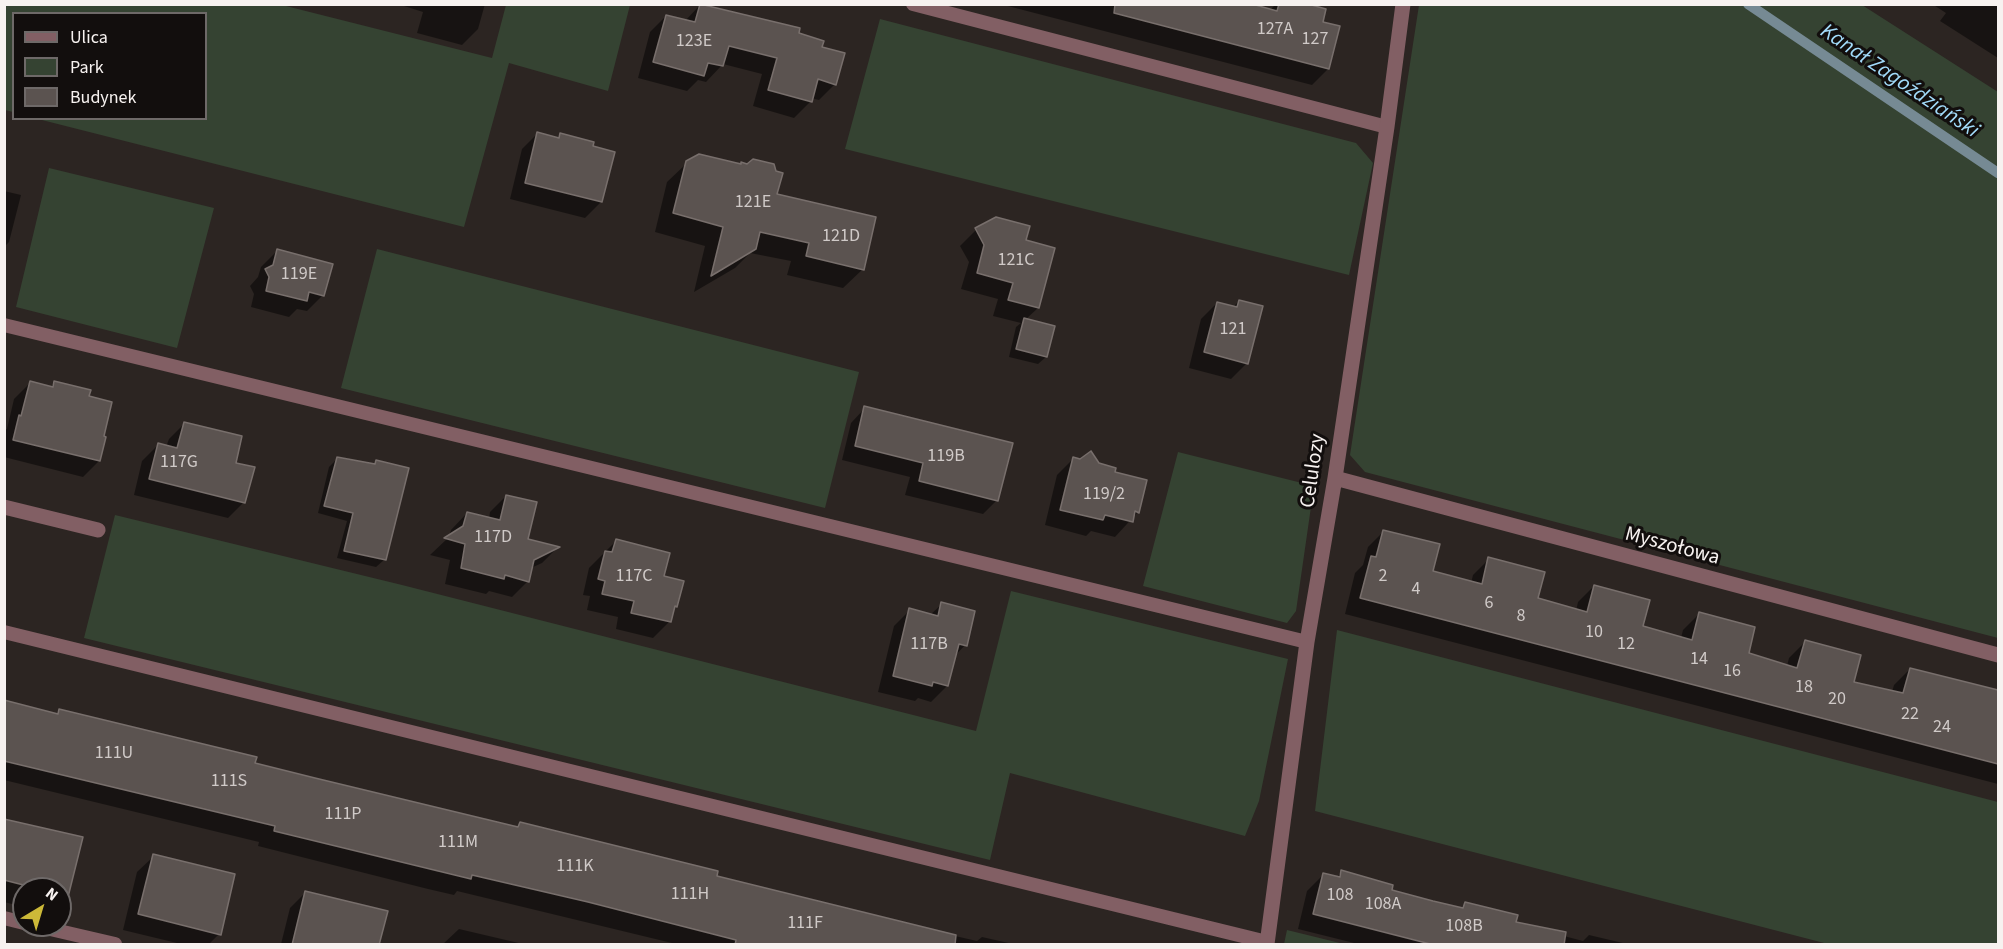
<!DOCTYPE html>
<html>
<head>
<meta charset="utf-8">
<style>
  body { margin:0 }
  #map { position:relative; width:2003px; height:949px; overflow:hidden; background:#2c2522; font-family:"Source Sans 3",sans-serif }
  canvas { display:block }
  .frame { position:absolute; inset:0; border:6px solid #f7f2f0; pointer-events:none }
  .legend { position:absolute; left:12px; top:12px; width:195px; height:108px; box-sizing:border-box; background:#120e0d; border:2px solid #6e6968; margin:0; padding:8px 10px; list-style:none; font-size:18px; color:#f7f2f0 }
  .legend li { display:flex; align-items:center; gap:12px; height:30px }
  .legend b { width:30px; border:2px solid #6e6968 }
  .north { position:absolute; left:12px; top:877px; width:60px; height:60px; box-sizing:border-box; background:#120e0d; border:2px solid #6e6968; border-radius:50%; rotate:38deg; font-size:16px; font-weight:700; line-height:24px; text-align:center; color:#f7f2f0 }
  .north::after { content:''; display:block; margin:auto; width:21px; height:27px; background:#ccb938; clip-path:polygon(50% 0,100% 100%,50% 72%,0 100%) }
</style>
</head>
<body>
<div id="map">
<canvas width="2003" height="949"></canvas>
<div class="frame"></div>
<ul class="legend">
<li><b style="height:8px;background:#825f64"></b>Ulica</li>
<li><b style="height:16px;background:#354332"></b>Park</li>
<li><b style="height:16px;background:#5b5350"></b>Budynek</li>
</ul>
<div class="north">N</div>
</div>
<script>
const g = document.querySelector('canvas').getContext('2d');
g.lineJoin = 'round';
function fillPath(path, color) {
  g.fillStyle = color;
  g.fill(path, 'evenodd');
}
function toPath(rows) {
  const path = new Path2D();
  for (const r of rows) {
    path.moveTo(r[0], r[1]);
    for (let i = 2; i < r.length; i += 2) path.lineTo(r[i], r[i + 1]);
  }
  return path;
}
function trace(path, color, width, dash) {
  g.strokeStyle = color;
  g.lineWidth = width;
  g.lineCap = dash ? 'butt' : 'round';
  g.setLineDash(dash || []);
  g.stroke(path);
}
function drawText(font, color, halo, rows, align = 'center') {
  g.font = font + ' "Source Sans 3",sans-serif';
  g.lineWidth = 6;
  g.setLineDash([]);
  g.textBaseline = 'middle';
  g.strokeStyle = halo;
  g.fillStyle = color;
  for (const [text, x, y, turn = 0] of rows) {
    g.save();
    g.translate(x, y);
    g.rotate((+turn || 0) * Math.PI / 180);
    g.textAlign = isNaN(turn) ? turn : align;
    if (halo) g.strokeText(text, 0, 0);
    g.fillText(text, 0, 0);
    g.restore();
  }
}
const green = toPath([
  [4,5,282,5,492,58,506,5,630,5,608,91,509,63,464,227,38,119,206,118,206,14,14,14,13,112,5,110],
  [1419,5,1862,5,1998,92,1998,638,1365,472,1350,455],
  [880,19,1356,143,1373,163,1349,275,845,149],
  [49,168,214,208,177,348,16,307],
  [377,249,859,372,825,508,341,388],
  [1178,452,1314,486,1296,611,1287,623,1143,586],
  [115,515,402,585,976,731,1011,591,1288,659,1259,801,1245,836,1010,773,990,860,84,638],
  [1337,630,1998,802,1998,944,1828,944,1315,811],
  [1287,930,1344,944,1284,944]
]);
const shadow = toPath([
  [404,4,485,4,478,29,462,45,417,33,423,12,404,6],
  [1000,4,1246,4,1270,10,1276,4,1302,4,1321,23,1328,69,1312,85],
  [1932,4,1998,4,1998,58,1940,21,1946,13],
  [700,5,797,34,820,48,835,84,819,100,811,98,810,102,794,118,753,106,762,74,723,64,706,82,698,80,687,91,638,78,650,32,666,16,685,21],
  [538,133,557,139,561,135,592,147,601,202,585,218,510,199,522,149],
  [687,163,776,195,863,269,843,288,787,275,791,261,750,253,735,268,694,292,705,246,655,232,667,182],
  [4,191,21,195,9,242,4,247],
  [996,219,1024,241,1038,308,1025,320,1054,327,1046,357,1038,364,1009,357,1016,327,1021,323,993,316,998,299,961,289,969,262,960,246,976,230],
  [277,251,323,295,307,311,297,309,289,317,251,307,254,294,250,286,258,277,261,267],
  [1239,301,1247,363,1231,379,1189,368,1201,319,1217,303,1233,307],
  [30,383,50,388,55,383,87,397,99,461,83,477,4,457,4,431,7,429,14,399],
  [865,408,997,500,983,514,905,495,910,477,842,460,851,423],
  [185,423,234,464,244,502,228,518,134,495,142,461,158,445,166,447,169,439],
  [337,459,373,465,376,461,407,469,384,560,376,567,337,558,347,521,318,513,329,467],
  [1073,459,1113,473,1138,512,1115,537,1091,531,1086,536,1045,525,1057,475],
  [506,496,526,540,557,548,542,563,531,568,528,581,512,597,489,591,486,594,445,584,450,560,430,555,449,537,451,530,467,513,489,519,490,512],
  [1384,531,1431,573,1471,583,1473,575,1489,559,1536,599,1576,611,1578,602,1594,586,1641,627,1681,638,1683,630,1699,614,1747,654,1787,666,1789,658,1805,642,1852,683,1892,692,1894,685,1910,669,1997,721,1998,715,1998,784,1345,614,1355,573,1363,565,1368,547],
  [616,541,662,577,676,606,672,610,669,622,653,638,616,629,618,617,587,610,590,596,583,595,589,568],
  [942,604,965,645,954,657,947,686,931,702,918,698,915,701,878,692,894,626,910,610,930,615],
  [4,702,56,715,60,711,254,764,516,828,520,824,715,877,920,928,977,941,982,937,1013,944,676,944,457,891,454,895,428,889,258,846,259,842,4,780],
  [4,820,81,838,67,897,60,904,60,889,24,889,24,907,4,902],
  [154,856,219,934,209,944,181,944,123,930,137,872],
  [1342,872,1390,892,1460,909,1466,903,1514,923,1583,941,1589,935,1627,944,1358,944,1298,929,1307,891,1323,875,1336,878],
  [306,892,378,944,281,944,290,908],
  [459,929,523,944,443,944]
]);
const stream = toPath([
  [1748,4,1998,173]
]);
const building = toPath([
  [700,4,800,28,799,33,824,41,822,47,845,53,836,85,818,79,812,102,768,90,777,58,729,46,723,66,708,63,704,76,653,62,666,15,695,22,700,4],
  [1115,4,1252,4,1277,11,1279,4,1308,4,1326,9,1323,22,1340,26,1329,69,1114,13,1115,4],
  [537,132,559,138,560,133,594,142,593,146,615,152,602,202,525,183,537,132],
  [699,154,741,164,741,162,747,164,753,159,774,164,776,171,783,173,777,194,876,217,864,270,806,256,809,243,760,232,756,249,711,276,723,227,673,213,686,161,699,154],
  [996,217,1030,226,1026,240,1055,248,1039,308,1008,300,1013,283,977,273,984,245,975,228,996,217],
  [277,249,333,264,324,296,309,292,307,301,266,291,269,277,265,269,273,265,277,249],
  [1239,300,1263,306,1248,364,1204,352,1217,302,1237,307,1239,300],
  [1024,318,1055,326,1047,357,1016,349,1024,318],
  [30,381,53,387,54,381,91,390,89,396,112,402,104,436,106,437,100,461,13,440,19,415,21,416,30,381],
  [864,406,1013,443,998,501,919,481,923,463,855,446,864,406],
  [184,422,242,436,236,463,255,467,245,503,149,479,158,443,177,448,184,422],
  [1091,451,1099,463,1116,468,1115,472,1147,480,1139,513,1135,511,1133,522,1105,515,1103,520,1060,510,1073,457,1080,459,1091,451],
  [337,457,375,464,376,460,409,468,386,560,344,551,353,513,324,506,337,457],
  [506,495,537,502,528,539,560,547,534,560,529,582,505,575,504,579,461,568,465,544,444,538,463,526,467,512,500,520,506,495],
  [1383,530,1440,544,1433,571,1482,584,1488,557,1545,572,1538,598,1587,612,1594,585,1650,600,1643,626,1692,640,1699,612,1755,627,1749,653,1797,668,1805,640,1861,655,1854,682,1903,693,1910,668,1998,690,1998,764,1360,598,1371,556,1376,557,1383,530],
  [616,539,670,553,664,576,684,581,677,607,675,606,671,622,631,613,634,601,602,594,605,581,598,579,605,551,612,552,616,539],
  [941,602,975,611,967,646,959,644,948,686,933,682,932,686,893,676,909,608,938,616,941,602],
  [4,700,58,714,59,709,257,757,255,763,315,778,518,827,520,822,718,871,717,876,956,935,955,945,735,945,736,940,588,902,472,875,471,879,274,831,275,826,4,761,4,700],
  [4,819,83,837,68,897,60,895,60,889,39,889,4,880,4,819],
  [153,854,235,874,221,935,138,914,153,854],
  [1341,870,1393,885,1392,890,1433,901,1463,908,1465,902,1518,915,1516,922,1566,932,1564,945,1434,945,1313,914,1323,873,1340,877,1341,870],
  [305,891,388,911,379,945,292,945,305,891]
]);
const service = toPath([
  [913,4,1387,127],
  [4,325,1307,642],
  [4,632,1267,942],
  [4,918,24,923],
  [33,925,115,944]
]);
const minor = toPath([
  [1335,478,1998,655],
  [4,507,98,530],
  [1267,944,1307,642,1335,478,1387,127,1403,4]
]);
const numberNames = [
  ["127A",1275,30],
  ["127",1315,40],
  ["123E",694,42],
  ["121E",753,203],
  ["121D",841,237],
  ["121C",1016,261],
  ["119E",299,275],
  ["121",1233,330],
  ["119B",946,457],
  ["117G",179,463],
  ["119/2",1104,495],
  ["117D",493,538],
  ["117C",634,577],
  ["2",1383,577],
  ["4",1416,590],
  ["6",1489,604],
  ["8",1521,617],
  ["10",1594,633],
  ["117B",929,645],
  ["12",1626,645],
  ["14",1699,660],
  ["16",1732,672],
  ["18",1804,688],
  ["20",1837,700],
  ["22",1910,715],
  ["24",1942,728],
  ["111U",114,754],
  ["111S",229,782],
  ["111P",343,815],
  ["111M",458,843],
  ["111K",575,867],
  ["111H",690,895],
  ["108",1340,896],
  ["108A",1383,905],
  ["111F",805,924],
  ["108B",1464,927]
];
const streetNames = [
  ["Celulozy",1314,471,-82],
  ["Myszołowa",1672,547,15]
];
const waterNames = [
  ["Kanał Zagoździański",1899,82,34]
];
fillPath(green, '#354332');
fillPath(shadow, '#0007');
trace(stream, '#768a94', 10);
fillPath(building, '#5b5350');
trace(building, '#786f6c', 1.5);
trace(service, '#825f64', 14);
trace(minor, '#825f64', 15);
drawText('18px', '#d0cac8', null, numberNames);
drawText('21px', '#f7f2f0', '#120e0d', streetNames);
drawText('italic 22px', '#a2dbfa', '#120e0d', waterNames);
</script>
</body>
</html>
